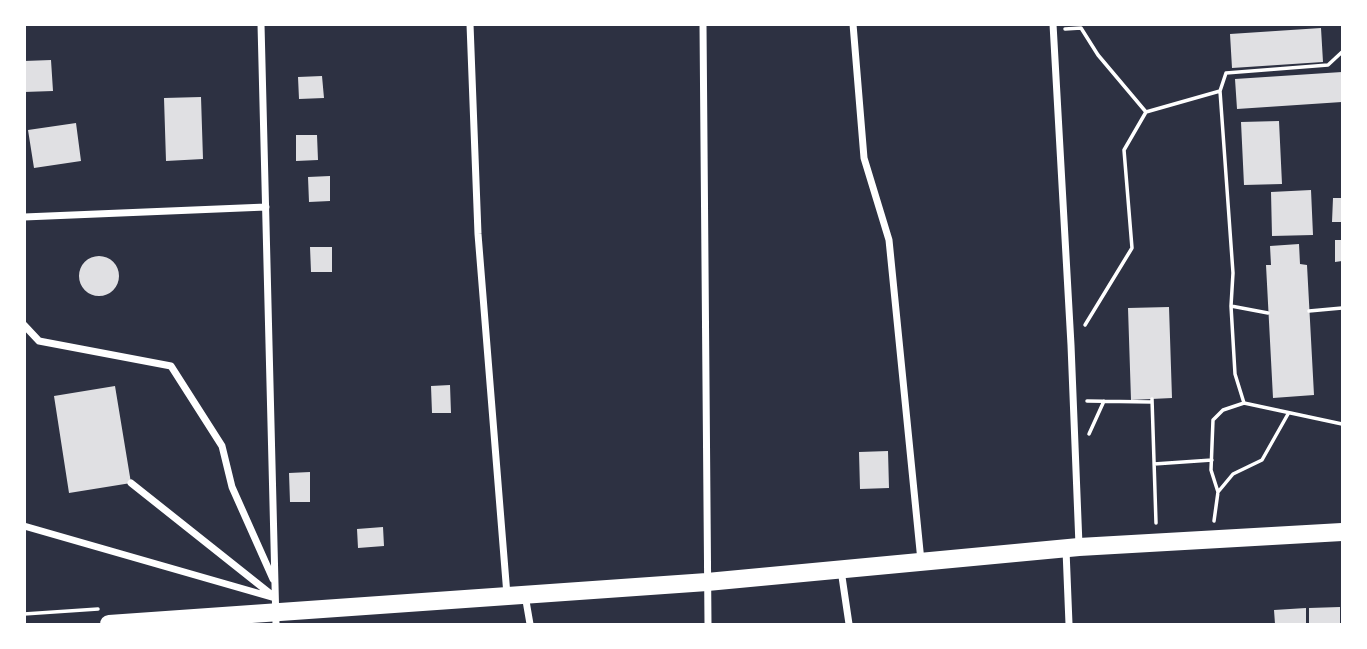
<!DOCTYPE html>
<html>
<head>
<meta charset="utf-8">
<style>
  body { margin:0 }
  #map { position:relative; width:1367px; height:649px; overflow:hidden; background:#2d3142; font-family:Karla,sans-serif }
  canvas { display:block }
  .frame { position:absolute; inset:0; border:26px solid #fff; pointer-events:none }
</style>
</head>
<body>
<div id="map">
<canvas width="1367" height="649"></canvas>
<div class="frame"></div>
</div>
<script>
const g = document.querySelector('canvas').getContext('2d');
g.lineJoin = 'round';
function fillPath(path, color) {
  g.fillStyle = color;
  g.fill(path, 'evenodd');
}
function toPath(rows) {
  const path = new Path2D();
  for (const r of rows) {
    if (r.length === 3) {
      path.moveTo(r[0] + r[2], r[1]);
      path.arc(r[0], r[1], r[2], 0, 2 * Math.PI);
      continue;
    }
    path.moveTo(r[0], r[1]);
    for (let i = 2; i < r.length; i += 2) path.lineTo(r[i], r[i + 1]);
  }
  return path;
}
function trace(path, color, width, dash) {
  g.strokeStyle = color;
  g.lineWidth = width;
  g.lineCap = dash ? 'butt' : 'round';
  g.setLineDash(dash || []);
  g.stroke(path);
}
const building = toPath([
  [1321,28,1323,62,1232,68,1230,34],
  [51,60,53,91,24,92,24,61],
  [1342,72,1342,102,1237,109,1235,79],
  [322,76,324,98,299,99,298,77],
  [201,97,203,159,166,161,164,98],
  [1279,121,1282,184,1244,185,1241,122],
  [76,123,81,161,34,168,28,130],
  [296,135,317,135,318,160,296,161],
  [330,176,330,201,309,202,308,177],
  [1311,190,1313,235,1272,236,1271,192],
  [1333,198,1342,198,1342,222,1332,222],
  [1335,240,1342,240,1342,261,1335,262],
  [1299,244,1300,264,1307,265,1314,395,1273,398,1266,265,1271,265,1270,246],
  [310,247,332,247,332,272,311,272],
  [99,276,20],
  [1169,307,1172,398,1131,400,1128,308],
  [450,385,451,413,432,413,431,386],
  [115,386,131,483,69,493,54,396],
  [888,451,889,488,860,489,859,452],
  [310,472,310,502,290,502,289,473],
  [383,527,384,546,358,548,357,529],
  [1340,607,1340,624,1309,624,1309,608],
  [1306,608,1306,624,1275,624,1274,610]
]);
const path = toPath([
  [1065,29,1081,28,1098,55,1146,112],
  [1342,52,1328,65,1226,73,1220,91,1233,273,1231,306,1235,374,1244,403,1342,424],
  [1231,306,1268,313],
  [1309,311,1342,308],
  [1085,325,1132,248,1124,150,1146,112,1220,91],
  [1152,399,1156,523],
  [1087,401,1152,402],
  [1089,434,1104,401],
  [1154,464,1212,460],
  [1218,492,1211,470,1213,420,1223,410,1244,403],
  [1214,521,1218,492,1233,474,1262,460,1288,414],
  [24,614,98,609]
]);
const minor = toPath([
  [261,24,276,624],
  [470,24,478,234,507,595],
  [703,24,708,624],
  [853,24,864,158,889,240,921,561],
  [1053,24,1071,345,1079,545],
  [24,217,266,207],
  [24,325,39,341,171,366,222,446,232,487,273,579],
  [131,483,272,595],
  [24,526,275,598],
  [1066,550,1069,624],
  [841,570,849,624],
  [525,595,530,624]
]);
const primary = toPath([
  [109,624,707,582,1079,547,1342,532]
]);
fillPath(building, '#e0e0e3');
trace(path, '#fff', 3.5);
trace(minor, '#fff', 7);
trace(primary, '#fff', 18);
</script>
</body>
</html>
